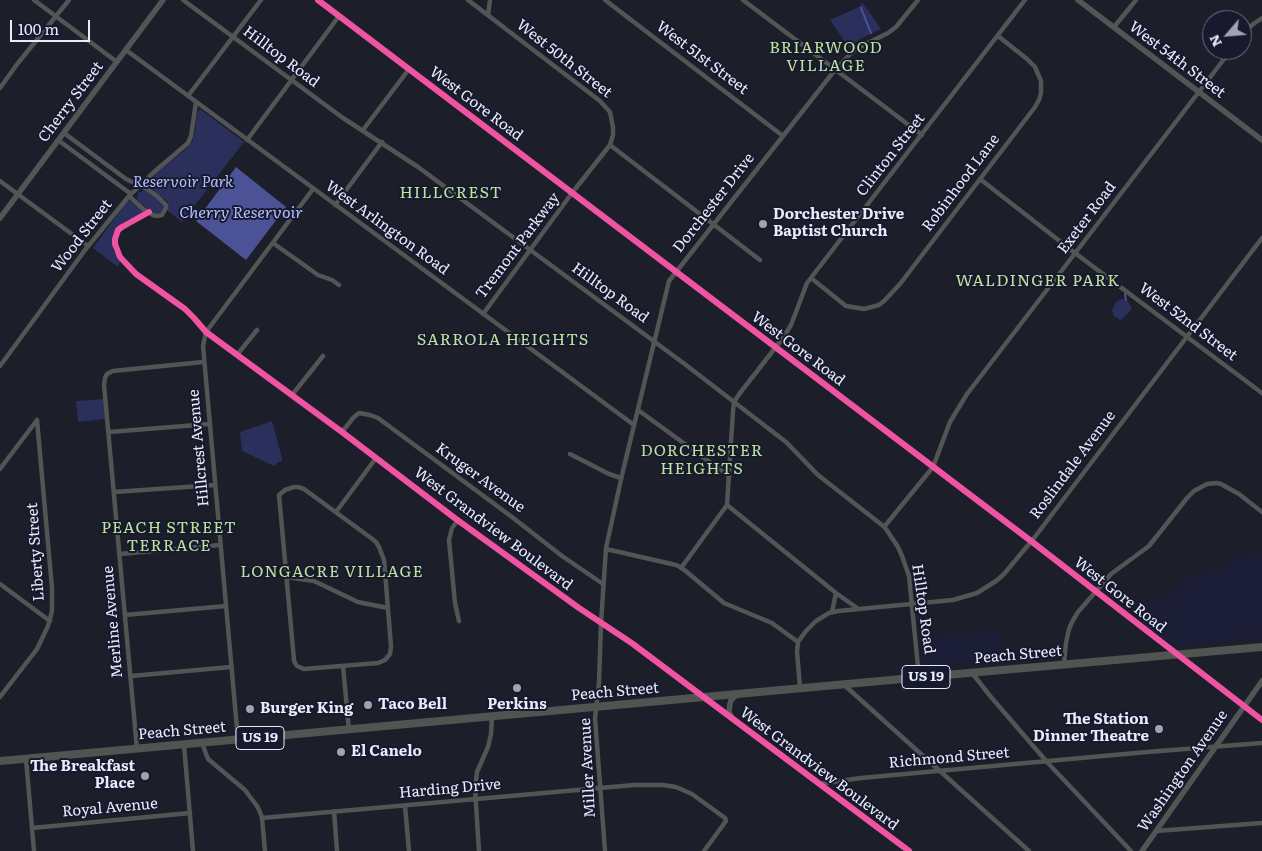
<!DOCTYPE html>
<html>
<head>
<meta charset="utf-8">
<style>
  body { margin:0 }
  #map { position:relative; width:1262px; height:851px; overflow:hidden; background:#1c1e29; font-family:Literata,serif }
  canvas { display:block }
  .north { position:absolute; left:1202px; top:10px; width:50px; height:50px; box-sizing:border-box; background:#171a2e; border:1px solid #6b6e7f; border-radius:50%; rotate:243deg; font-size:14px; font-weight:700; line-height:20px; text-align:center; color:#e8ebf9 }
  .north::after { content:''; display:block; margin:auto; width:18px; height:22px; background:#a1a3b0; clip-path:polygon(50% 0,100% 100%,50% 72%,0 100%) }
  .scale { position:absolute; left:10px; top:20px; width:80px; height:22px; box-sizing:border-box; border:2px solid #e8ebf9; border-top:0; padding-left:6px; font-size:15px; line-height:18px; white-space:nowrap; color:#e8ebf9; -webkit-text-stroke:4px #171a2e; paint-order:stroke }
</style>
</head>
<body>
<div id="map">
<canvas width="1262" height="851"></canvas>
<div class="north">N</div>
<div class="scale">100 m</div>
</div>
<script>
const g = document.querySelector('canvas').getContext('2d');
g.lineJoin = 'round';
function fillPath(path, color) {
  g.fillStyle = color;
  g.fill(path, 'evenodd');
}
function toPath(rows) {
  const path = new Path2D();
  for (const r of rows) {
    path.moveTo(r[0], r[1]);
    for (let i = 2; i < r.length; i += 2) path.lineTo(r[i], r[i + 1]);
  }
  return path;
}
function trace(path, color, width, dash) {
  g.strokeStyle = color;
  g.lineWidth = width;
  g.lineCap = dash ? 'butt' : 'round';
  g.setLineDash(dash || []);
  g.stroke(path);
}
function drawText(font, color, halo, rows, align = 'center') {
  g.font = font + ' Literata,serif';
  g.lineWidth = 4;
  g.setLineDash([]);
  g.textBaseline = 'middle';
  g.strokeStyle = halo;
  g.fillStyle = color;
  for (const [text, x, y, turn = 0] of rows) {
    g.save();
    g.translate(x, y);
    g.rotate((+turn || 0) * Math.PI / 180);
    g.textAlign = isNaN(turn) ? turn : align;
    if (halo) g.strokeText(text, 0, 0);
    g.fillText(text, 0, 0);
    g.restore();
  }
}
const built = toPath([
  [1262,551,1262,638,1172,646,1131,614,1181,588,1182,584,1186,578,1221,568,1232,560,1238,557,1258,554],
  [1000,630,1004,660,923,668,922,667,919,638]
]);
const green = toPath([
  [863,3,881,29,860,39,849,48,830,20,859,7],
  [200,109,244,142,182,222,168,211,168,202,150,188,148,183,148,181,161,169,186,149,192,142,195,131,197,112],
  [145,190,149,192,163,203,164,206,163,211,158,214,155,213,140,203,137,199,138,193],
  [127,201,130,201,142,211,142,213,134,219,126,221,115,230,113,241,113,250,120,261,118,267,93,248],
  [1121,299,1123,299,1128,301,1131,307,1131,310,1122,319,1120,320,1114,316,1112,310,1116,302],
  [103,399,105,419,78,422,76,401],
  [272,421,282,458,282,461,277,463,274,466,242,451,240,432]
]);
const water = toPath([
  [236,167,286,207,246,260,196,221]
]);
const stream = toPath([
  [861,8,871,33],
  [1125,294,1126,300]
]);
const minor = toPath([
  [34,0,117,62],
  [183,0,343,118,418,167,686,365,786,442,818,475,882,525,886,529,898,547,902,556,909,576,919,677],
  [468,0,600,101,610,112,613,127,613,135,610,145,572,193,483,314],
  [605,0,783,136],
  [743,0,922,135],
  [488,15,490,0],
  [1114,27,1136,0],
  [1242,36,1252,25,1262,18],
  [126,50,634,425],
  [0,88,18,63,69,0],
  [188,96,261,0],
  [363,130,409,69],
  [64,133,126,179,147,189,157,196,166,205,166,208,162,215,157,216,153,215,143,209,129,196],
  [58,140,131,194],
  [247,140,339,16],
  [610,145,760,260],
  [980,179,1075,253,1262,393],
  [0,181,88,246],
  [335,205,382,142],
  [149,212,122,227,118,230,115,239,115,244,120,257,136,274,185,309,194,318,206,332,342,432,456,519,579,608,627,639,702,696],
  [273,243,318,275,332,280,339,285],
  [811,278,846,306,864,309,879,305,884,301,900,284,1035,107,1039,100,1041,93,1041,81,1035,67,1027,59,998,36],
  [237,355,257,330],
  [0,366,85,250,129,196,154,172,188,143,191,136,196,102],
  [292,395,323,356],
  [638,410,729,476],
  [109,432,209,424],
  [342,432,353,418,359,413,370,415,378,418,512,517,562,556,603,584],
  [570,454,609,474,621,478],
  [0,469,37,420],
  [294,487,298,487,304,489,371,538,376,542,379,547,384,560,391,646,390,654,385,660,378,663,304,669,297,666,295,663,294,660,279,495,285,490,294,487],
  [114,492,215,485],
  [727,505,836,593,857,608],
  [336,512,376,458],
  [458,520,452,528,449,540,455,603,459,621],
  [884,527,933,467,950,422,967,394,1231,50],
  [606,549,676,565,682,568,724,603,772,623,798,642,797,651,800,688],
  [120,554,220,545],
  [681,568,727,505,733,411,734,402,740,393,783,338,791,325,807,283,1025,0],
  [287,577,314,581,358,602,388,608],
  [0,584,50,621],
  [832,612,836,593],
  [125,615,226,606],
  [798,642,806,631,816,621,829,613,838,611,953,600,977,593,996,581,1004,574,1034,538,1262,238],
  [1064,664,1066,643,1069,629,1072,622,1078,612,1111,574,1149,546,1187,498,1194,491,1207,484,1216,483,1221,484,1239,494,1262,512],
  [343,666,349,730],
  [972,673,991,697,1047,762,1131,851],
  [131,676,231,667],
  [843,684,1029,851],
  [0,697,37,649,48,626,52,611,52,588,37,420],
  [1244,706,1262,720],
  [238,740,203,346,206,332,313,189],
  [202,743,208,759,245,790,257,806,260,812,262,818,265,851],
  [184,745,193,851],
  [137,749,104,385,105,378,107,374,113,371,203,362],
  [26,759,34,851],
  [819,784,861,778,1147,752,1262,743],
  [405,806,409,851],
  [334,811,337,851],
  [262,818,634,785,663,785,676,787,692,794,725,818,726,821,704,851],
  [32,828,190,813],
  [1156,831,1262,823],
  [479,851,475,789,477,772,488,747,491,734,492,717],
  [605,851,595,718,599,683,601,623,606,548,622,475,669,281,831,75,850,54,856,49,888,33,896,27,918,0]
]);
const tertiary = toPath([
  [318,0,1031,541,1244,706],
  [1078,0,1262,140],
  [0,218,163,0],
  [703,697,909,851],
  [732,718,729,712,730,704,731,700,738,694],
  [1142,851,1262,681]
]);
const primary = toPath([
  [0,761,946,675,1262,647]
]);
const cycleway = toPath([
  [318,0,1031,541,1262,720],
  [149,212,122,227,118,230,115,239,115,244,120,257,136,274,185,309,194,318,206,332,342,432,456,519,579,608,633,644,909,851]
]);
const markers = [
  [763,224,5,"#a1a3b0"],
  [517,688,5,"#a1a3b0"],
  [368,705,5,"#a1a3b0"],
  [250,709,5,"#a1a3b0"],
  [1159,729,5,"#a1a3b0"],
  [341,752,5,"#a1a3b0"],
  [145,776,5,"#a1a3b0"]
];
const shields = [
  [926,677,48],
  [260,738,48]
];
const shieldNames = [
  ["US 19",926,677],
  ["US 19",260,738]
];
const streetNames = [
  ["Hilltop Road",281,57,37],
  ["West 51st Street",702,58,37],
  ["West 50th Street",564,59,38],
  ["West 54th Street",1177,60,37],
  ["Cherry Street",71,102,-53],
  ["West Gore Road",476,104,37],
  ["Clinton Street",891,155,-52],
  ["Robinhood Lane",961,183,-53],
  ["Dorchester Drive",714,203,-52],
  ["Exeter Road",1087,218,-53],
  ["West Arlington Road",387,228,36],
  ["Wood Street",82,236,-52],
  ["Tremont Parkway",518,246,-53],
  ["Hilltop Road",610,293,36],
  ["West 52nd Street",1188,322,37],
  ["West Gore Road",798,349,37],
  ["Hillcrest Avenue",199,448,-95],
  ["Roslindale Avenue",1073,465,-53],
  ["Kruger Avenue",480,478,36],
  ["West Grandview Boulevard",493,529,37],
  ["Liberty Street",36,552,-94],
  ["West Gore Road",1120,595,38],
  ["Hilltop Road",923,609,82],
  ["Merline Avenue",113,622,-95],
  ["Peach Street",1018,655,-5],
  ["Peach Street",615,692,-5],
  ["Peach Street",182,731,-5],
  ["Richmond Street",949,758,-5],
  ["Miller Avenue",588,768,-93],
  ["West Grandview Boulevard",819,769,37],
  ["Washington Avenue",1183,771,-55],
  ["Harding Drive",450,789,-5],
  ["Royal Avenue",110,808,-5]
];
const parkNames = [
  ["Reservoir Park",183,183]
];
const poiNames = [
  ["Dorchester Drive",773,215],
  ["Baptist Church",773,232],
  ["Taco Bell",378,705],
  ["Perkins",517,705,"center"],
  ["Burger King",260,709],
  ["The Station",1149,720,"right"],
  ["Dinner Theatre",1149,737,"right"],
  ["El Canelo",351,752],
  ["The Breakfast",135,767,"right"],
  ["Place",135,784,"right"]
];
const neighbourhoodNames = [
  ["BRIARWOOD",826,48],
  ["VILLAGE",826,66],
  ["HILLCREST",451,193],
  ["WALDINGER PARK",1038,281],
  ["SARROLA HEIGHTS",503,340],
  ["DORCHESTER",702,451],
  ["HEIGHTS",702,469],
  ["PEACH STREET",169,528],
  ["TERRACE",169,546],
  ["LONGACRE VILLAGE",332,572]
];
const waterNames = [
  ["Cherry Reservoir",241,213]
];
fillPath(built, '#1b1e36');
fillPath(green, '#2b2f5c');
fillPath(water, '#4b5296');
trace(stream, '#4b5296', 2);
trace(minor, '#535554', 4.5);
trace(tertiary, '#535554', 5.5);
trace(primary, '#525452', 8);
trace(cycleway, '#f153a3', 6);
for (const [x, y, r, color] of markers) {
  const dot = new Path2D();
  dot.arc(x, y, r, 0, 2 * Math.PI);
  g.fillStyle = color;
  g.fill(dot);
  trace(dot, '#171a2e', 2);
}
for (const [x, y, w] of shields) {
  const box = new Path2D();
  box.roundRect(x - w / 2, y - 11.5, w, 23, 4);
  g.fillStyle = '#171a2e';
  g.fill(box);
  trace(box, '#e8ebf9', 1);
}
drawText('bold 14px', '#e8ebf9', null, shieldNames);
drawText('15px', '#e8ebf9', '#171a2e', streetNames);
drawText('italic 15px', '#b5c0fe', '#171a2e', parkNames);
drawText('bold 15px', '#e8ebf9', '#171a2e', poiNames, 'left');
g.letterSpacing = '1px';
drawText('16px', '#bfe29b', '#171a2e', neighbourhoodNames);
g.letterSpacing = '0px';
drawText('italic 16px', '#b5c0fe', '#171a2e', waterNames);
</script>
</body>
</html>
